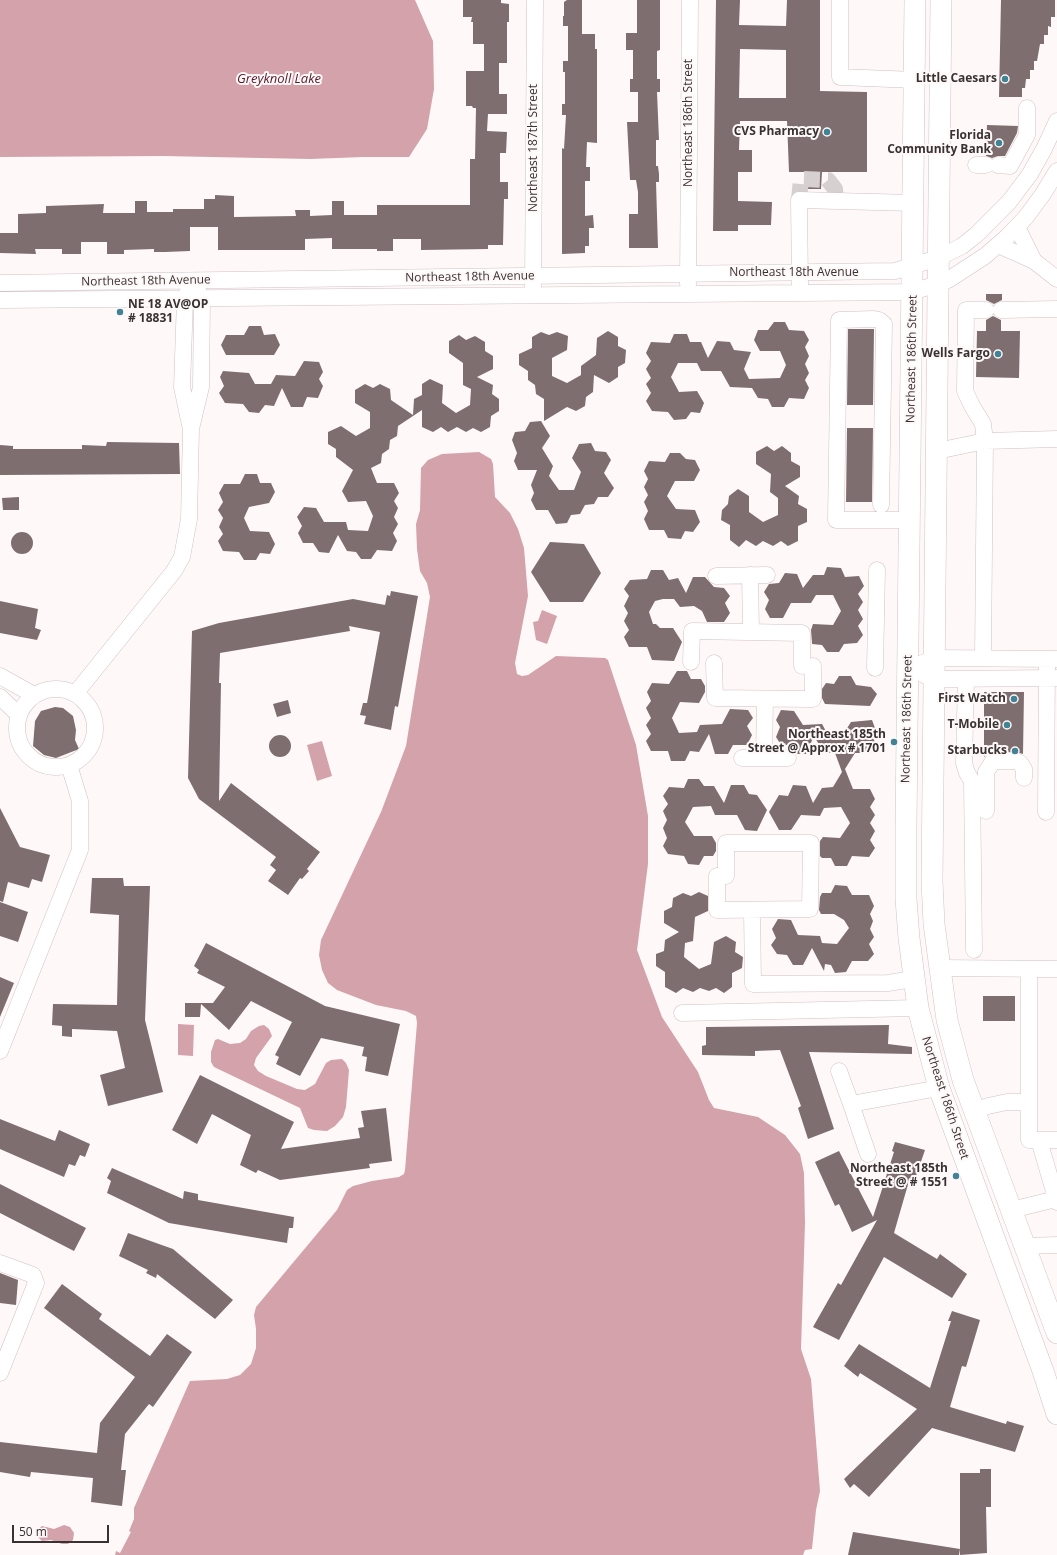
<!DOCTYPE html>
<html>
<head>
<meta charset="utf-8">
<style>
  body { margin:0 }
  #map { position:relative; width:1057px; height:1555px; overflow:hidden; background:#fff8f9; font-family:"Open Sans",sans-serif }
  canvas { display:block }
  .scale { position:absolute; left:12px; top:1525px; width:97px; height:18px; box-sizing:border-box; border:2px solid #393233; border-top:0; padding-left:5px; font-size:12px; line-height:14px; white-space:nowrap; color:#393233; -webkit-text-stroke:3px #fff8f9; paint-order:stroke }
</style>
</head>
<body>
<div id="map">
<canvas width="1057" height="1555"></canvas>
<div class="scale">50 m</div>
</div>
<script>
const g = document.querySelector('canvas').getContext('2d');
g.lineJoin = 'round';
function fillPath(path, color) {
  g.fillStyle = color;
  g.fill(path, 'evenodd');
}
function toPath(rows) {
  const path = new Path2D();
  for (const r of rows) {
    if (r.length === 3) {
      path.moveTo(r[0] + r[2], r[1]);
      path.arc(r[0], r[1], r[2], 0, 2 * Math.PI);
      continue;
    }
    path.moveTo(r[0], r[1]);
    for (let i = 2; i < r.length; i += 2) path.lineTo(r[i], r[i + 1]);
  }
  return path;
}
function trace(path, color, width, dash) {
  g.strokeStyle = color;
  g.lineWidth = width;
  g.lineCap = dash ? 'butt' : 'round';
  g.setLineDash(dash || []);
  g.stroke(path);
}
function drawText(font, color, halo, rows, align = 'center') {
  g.font = font + ' "Open Sans",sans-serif';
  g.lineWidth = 4;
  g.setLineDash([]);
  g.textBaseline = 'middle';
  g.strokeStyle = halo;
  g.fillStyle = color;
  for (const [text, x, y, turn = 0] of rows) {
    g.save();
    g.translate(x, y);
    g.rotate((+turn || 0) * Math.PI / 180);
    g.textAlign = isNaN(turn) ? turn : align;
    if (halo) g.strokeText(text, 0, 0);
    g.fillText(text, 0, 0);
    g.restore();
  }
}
const water = toPath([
  [0,0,415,0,433,41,434,89,427,129,409,157,363,157,310,159,163,156,0,157],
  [479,452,491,459,493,464,495,497,510,513,518,529,524,548,528,596,515,663,517,674,522,676,528,675,556,656,605,658,608,660,636,745,648,816,648,864,637,950,662,1017,698,1072,709,1100,714,1108,758,1117,785,1135,800,1154,804,1173,805,1223,801,1349,811,1379,820,1491,816,1510,812,1549,805,1550,803,1555,115,1555,116,1551,120,1553,131,1532,129,1531,134,1519,134,1508,190,1381,227,1379,240,1375,251,1364,256,1348,256,1329,254,1315,256,1307,337,1210,347,1190,353,1186,372,1181,399,1177,404,1174,405,1170,417,1023,416,1016,406,1011,376,1005,337,990,328,983,322,970,319,955,321,940,381,812,406,746,430,597,427,583,420,571,417,549,416,524,420,510,421,468,428,460,442,454],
  [542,610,557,616,547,644,536,640,533,622,538,621],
  [322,741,332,776,317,781,307,745],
  [178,1024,194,1025,193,1056,178,1055],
  [264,1025,269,1029,272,1036,256,1058,254,1065,258,1071,266,1076,297,1089,305,1090,315,1084,326,1063,331,1060,342,1059,346,1063,349,1070,346,1107,343,1117,335,1126,327,1131,314,1130,308,1128,300,1108,214,1067,211,1062,211,1052,215,1040,218,1039,230,1044,240,1043,246,1039,251,1031,259,1026],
  [64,1525,70,1527,74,1533,73,1540,68,1544,62,1544,51,1540,42,1541,37,1536,38,1529,42,1526,54,1529]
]);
const building = toPath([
  [463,0,501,0,501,3,509,4,509,22,507,22,507,63,499,63,499,94,507,94,507,114,488,114,487,131,507,132,506,153,500,153,500,182,508,182,508,199,504,199,503,245,488,245,488,249,421,250,421,239,393,239,393,251,377,251,377,249,332,249,332,238,305,239,305,250,218,250,218,227,190,227,190,251,165,252,154,252,154,249,124,250,124,254,107,254,107,242,81,242,81,254,62,254,62,249,35,249,36,254,0,253,0,233,18,233,18,214,46,213,46,206,104,204,103,213,135,213,135,201,147,201,147,212,173,212,173,209,204,209,204,199,215,199,215,195,234,196,234,217,296,216,295,210,310,210,310,216,332,215,332,201,344,201,344,215,377,215,377,205,470,205,470,159,475,159,476,108,473,108,472,106,466,106,466,71,484,71,484,44,473,44,473,22,471,22,472,17,463,17],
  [567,0,582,0,582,34,595,34,595,49,597,49,597,143,587,142,586,167,590,167,590,181,585,181,585,216,593,215,594,228,589,228,589,246,585,246,585,253,562,254,562,148,564,149,566,115,562,115,562,104,565,104,565,72,563,72,563,61,568,61,568,26,563,26,563,16,564,16,564,2],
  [637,0,660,0,660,50,657,51,657,79,660,79,660,92,657,92,659,140,656,140,656,166,658,166,659,174,659,182,656,182,658,248,629,248,629,214,638,214,638,192,636,180,630,180,627,122,638,122,638,92,630,92,630,79,633,79,633,50,626,50,626,33,637,33],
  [716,0,740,0,739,25,786,26,787,0,820,0,820,91,867,92,867,172,822,172,821,189,808,189,809,172,789,172,787,121,740,121,739,150,752,150,752,172,738,172,738,201,772,202,771,225,738,225,738,231,713,231],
  [740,49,786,50,786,98,739,98],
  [1001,0,1055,0,1055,17,1051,17,1051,27,1048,26,1048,35,1044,35,1044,44,1040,44,1037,61,1034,61,1034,70,1030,70,1030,79,1026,79,1025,88,1022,88,1022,97,999,97],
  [987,125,1018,126,1017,133,1005,156,998,156,992,158,986,156],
  [986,294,1002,294,1002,300,994,304,986,300],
  [993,316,1001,320,1001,331,1020,331,1019,378,976,377,977,331,986,331,986,320],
  [774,322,785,322,789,330,804,331,809,340,805,347,809,356,805,364,809,373,805,380,809,388,804,399,789,398,784,407,772,407,768,399,758,398,752,388,730,387,721,371,701,371,697,363,678,363,671,377,679,392,697,391,704,403,700,413,691,412,686,419,674,420,668,412,652,411,646,401,651,393,646,384,651,378,646,369,651,361,646,353,651,342,670,343,674,334,687,334,690,342,701,342,708,358,717,341,730,342,734,350,751,352,744,369,749,379,780,378,786,365,780,351,760,351,754,340,758,330,768,330],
  [249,326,261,326,264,335,275,334,280,345,274,355,226,355,221,345,226,335,244,335],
  [848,329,874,329,873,405,847,405],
  [608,331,618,337,618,346,626,350,625,363,618,367,618,377,609,383,594,375,593,392,586,397,585,406,576,411,567,407,544,421,544,399,536,394,535,385,528,380,528,371,519,365,519,354,532,348,532,337,541,332,549,335,557,332,568,336,567,350,552,358,552,376,567,383,581,375,581,366,596,355,597,338],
  [459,335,466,340,475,336,485,342,485,351,493,356,493,369,477,377,493,385,492,394,499,399,499,411,491,416,490,427,481,432,473,428,466,432,457,427,448,432,441,427,433,432,422,427,422,410,398,426,397,436,390,440,389,449,382,454,381,463,371,468,377,483,394,483,399,493,394,501,398,508,394,517,398,524,393,533,397,541,392,551,377,550,371,559,361,559,356,552,347,551,338,535,329,553,319,552,313,543,303,543,298,533,302,526,297,517,304,507,316,508,324,522,346,522,348,530,368,531,373,516,366,501,348,502,342,491,353,470,336,457,336,449,328,444,328,432,341,426,356,436,370,428,370,412,355,403,355,390,365,384,373,388,380,384,390,389,391,400,413,415,414,399,422,395,422,384,430,379,443,385,442,403,456,413,470,405,471,389,463,385,463,363,449,353,449,341],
  [304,361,319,362,323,372,319,379,323,386,318,398,307,397,303,407,291,407,282,388,274,406,265,405,259,413,249,412,243,404,225,403,219,393,224,386,220,377,223,371,249,373,255,384,271,384,276,375,295,376],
  [541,421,550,436,542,448,553,466,549,476,559,490,574,490,581,472,572,458,579,444,591,443,595,451,606,452,611,460,604,473,614,488,608,497,598,497,594,504,585,505,580,514,571,515,567,523,556,524,548,510,536,510,531,500,534,493,531,485,537,470,518,470,514,461,517,453,512,440,515,432,525,431,530,422],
  [847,428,873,428,872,502,846,502],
  [107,442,179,443,180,474,0,475,0,445,13,446,13,449,82,449,82,445,106,446],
  [767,446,774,451,782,446,791,453,791,461,800,466,800,477,785,486,799,496,798,504,807,509,807,522,798,526,798,541,788,546,781,541,773,546,763,541,756,546,746,540,739,547,730,540,730,525,721,520,722,510,728,504,729,496,738,489,749,496,749,512,763,522,778,515,778,498,770,492,771,474,756,464,756,452],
  [670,453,680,453,686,459,695,460,700,470,694,481,675,481,667,496,676,509,695,510,700,522,693,532,685,531,681,539,668,538,664,530,649,530,644,519,648,511,644,502,648,495,644,487,648,479,644,471,649,461,665,462],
  [245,474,257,474,260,483,271,483,275,492,269,503,249,507,244,518,250,531,269,532,275,544,270,554,260,553,256,560,244,560,239,552,223,551,218,541,223,534,219,527,223,518,218,510,223,502,219,493,224,484,240,484],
  [19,497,19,510,3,510,2,498],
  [22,543,11],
  [550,542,584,544,601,573,583,602,550,602,531,572],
  [827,567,841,568,845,577,859,576,864,586,858,594,863,602,858,610,863,619,858,626,863,635,857,643,844,644,839,652,827,652,822,645,812,644,812,643,811,630,813,624,833,625,841,611,833,595,816,595,811,603,791,603,783,618,770,618,765,609,769,600,764,592,769,584,779,583,785,573,797,574,803,588,813,575,824,575],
  [651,570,663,570,669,580,678,578,686,593,693,577,705,577,714,587,724,588,730,596,725,603,730,613,724,622,707,622,702,611,694,606,680,607,674,599,663,599,655,601,649,612,653,624,656,624,660,628,673,628,682,642,674,661,652,660,647,647,629,647,624,637,629,630,624,621,628,613,624,606,629,596,624,589,630,580,647,579],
  [391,591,418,596,398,707,395,706,391,730,364,724,366,716,360,715,363,703,367,703,380,632,349,626,350,631,220,653,219,683,221,683,219,801,231,783,320,852,307,869,309,871,302,879,300,878,288,895,268,881,276,870,270,865,276,857,199,799,188,778,192,631,219,623,353,599,385,605,387,595,390,596],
  [0,601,38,609,35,628,41,630,37,640,0,633],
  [677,671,687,671,691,679,701,679,705,686,705,692,699,703,680,702,672,718,679,733,697,732,700,725,722,724,730,709,748,710,753,718,747,726,752,735,747,745,733,745,728,754,715,754,709,734,699,752,690,751,685,761,671,761,668,751,651,751,646,741,651,734,646,725,651,718,646,708,651,701,647,692,652,683,669,684],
  [839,676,851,676,856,685,871,687,877,694,870,706,825,704,822,698,822,689,826,683,834,684],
  [984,692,1024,692,1023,754,1016,752,993,752,988,753,984,757],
  [288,700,291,713,277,717,273,704],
  [55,707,63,708,73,716,76,730,75,740,79,749,56,758,44,755,33,746,35,721,41,711],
  [781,710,794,711,803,725,822,724,827,733,844,733,851,722,872,720,875,728,872,736,876,744,870,753,855,753,845,769,853,789,870,789,875,799,870,807,875,815,870,823,875,831,870,840,875,848,869,857,852,856,847,866,835,866,831,858,822,858,820,856,820,841,823,837,840,838,850,823,841,807,824,808,820,816,801,815,791,830,779,830,769,812,779,795,788,796,793,785,806,786,813,803,822,788,833,787,842,772,835,753,824,753,814,736,806,754,796,754,790,745,781,745,776,737,780,727,776,720],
  [280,746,11],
  [688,779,699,779,704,786,714,786,724,803,731,785,744,785,749,794,757,795,767,810,757,831,745,830,737,815,715,815,711,806,693,807,685,822,694,836,712,836,716,843,716,851,713,856,704,856,699,865,688,864,684,856,668,854,663,846,667,838,663,828,667,820,663,811,668,804,663,796,669,787,684,788],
  [0,808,20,847,50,855,42,882,32,879,29,888,8,882,3,902,0,901],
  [92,878,123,878,124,886,150,886,145,1020,163,1092,108,1106,100,1075,125,1068,117,1031,72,1029,72,1037,62,1036,62,1026,52,1025,53,1004,117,1005,119,915,90,913],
  [835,885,847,886,852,895,869,895,874,906,870,914,873,921,870,929,874,937,869,944,874,954,868,961,852,961,846,972,835,973,831,965,825,964,824,971,812,948,803,965,793,965,787,955,777,954,771,945,776,938,772,929,778,919,791,920,798,935,820,936,822,943,837,944,849,928,844,920,834,914,821,914,819,910,820,897,822,893,831,893],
  [699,892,708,896,708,911,695,917,693,941,685,943,684,957,699,969,711,964,714,942,726,936,736,942,735,952,743,957,742,968,732,973,732,987,724,993,716,988,709,991,700,988,693,992,683,988,676,993,665,987,665,972,656,966,656,954,664,951,665,940,679,932,664,923,664,911,672,907,673,898,683,893,691,896],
  [0,902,28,912,18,942,0,936],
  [206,943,325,1006,400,1024,388,1076,365,1071,367,1057,362,1056,364,1047,321,1038,300,1076,276,1064,279,1057,275,1055,292,1022,251,1001,229,1030,201,1004,200,1017,185,1017,185,1003,213,1003,225,987,197,973,199,970,194,966],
  [0,977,14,983,0,1017],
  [983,996,1015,996,1015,1021,983,1021],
  [889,1025,888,1044,912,1047,912,1054,809,1052,834,1129,808,1139,798,1108,801,1106,780,1050,755,1051,755,1056,702,1055,702,1046,706,1045,706,1027],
  [200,1075,294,1122,281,1149,360,1138,358,1128,364,1127,361,1111,386,1108,392,1161,369,1164,370,1168,280,1180,258,1170,256,1173,240,1165,251,1135,212,1114,197,1144,172,1130],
  [0,1119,55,1141,59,1130,90,1144,85,1157,80,1155,75,1166,69,1164,64,1177,0,1149],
  [895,1142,925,1150,914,1182,909,1181,894,1233,937,1259,940,1254,967,1274,952,1298,884,1257,839,1340,813,1327,838,1283,841,1285,877,1220,852,1232,839,1204,835,1206,815,1162,839,1151,873,1217,894,1152,892,1151],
  [112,1168,183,1199,184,1191,198,1194,198,1200,294,1217,293,1228,289,1228,287,1243,169,1223,107,1193,111,1181,107,1178],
  [0,1184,86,1228,74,1251,0,1213],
  [128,1233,173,1249,233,1300,215,1319,157,1274,156,1278,146,1273,148,1270,119,1256],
  [0,1273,18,1280,16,1305,0,1303],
  [62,1284,102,1314,99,1319,150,1356,167,1334,192,1352,153,1407,149,1404,125,1434,121,1470,126,1470,122,1506,91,1502,93,1478,31,1472,30,1477,0,1472,0,1442,97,1453,100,1423,135,1377,44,1308],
  [952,1311,980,1320,966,1367,962,1366,950,1407,1006,1424,1007,1421,1024,1426,1015,1452,932,1428,869,1497,854,1484,850,1488,844,1479,917,1409,860,1373,858,1377,844,1366,859,1344,930,1388,951,1321,948,1321],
  [980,1469,991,1469,991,1507,986,1507,987,1553,960,1555,960,1473,980,1473],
  [853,1532,960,1549,959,1555,848,1555]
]);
const minorTunnel = toPath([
  [799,200,801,179,828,180,835,189,836,201]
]);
const minor = toPath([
  [840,0,840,77,915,80],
  [976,165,986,165],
  [998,165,1010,166,1027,135,1027,108],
  [1017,227,1034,261],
  [998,245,1034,261,1057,279],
  [0,283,895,271,938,258,962,246,976,235,1009,202,1030,174,1044,149,1057,121],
  [688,284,690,0],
  [800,284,799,200,914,203],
  [533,286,535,0],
  [189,289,185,299,182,387,190,425],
  [0,300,913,292,948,280,985,256,1007,237,1026,217,1043,194,1057,171],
  [1001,310,1057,309],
  [937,451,985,441,1057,439],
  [881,505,884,324,879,320,874,319,839,320,836,520,909,520],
  [750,575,751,632],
  [716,576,767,575],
  [983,658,985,441,983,424,972,406,965,391,966,310,986,310],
  [691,662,692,631,802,633,802,666],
  [714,663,715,698,813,699,813,666],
  [875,668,877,570],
  [908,669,935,658,1056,659],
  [924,675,935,679,1056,678],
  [0,676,34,695],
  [966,679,964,763,967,773,972,781,974,950],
  [56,728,39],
  [75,694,174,571,182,557,189,519,191,429,201,387,202,299,197,289],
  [0,697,19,715],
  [742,758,788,758],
  [764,758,765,699],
  [986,811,986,772,993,761,1016,761,1020,763,1024,769,1024,778],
  [1046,812,1047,659],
  [717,876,717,910,810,909,811,843,726,843,726,876],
  [752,910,753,984,888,983,913,979],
  [939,968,1057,969],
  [1029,969,1029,1140,1057,1140],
  [682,1013,918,1008],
  [0,1051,80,850,80,801,69,765],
  [839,1071,851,1104],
  [974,1111,988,1106,1007,1102,1020,1102,1029,1105],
  [1039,1140,1057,1202],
  [868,1154,851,1104,939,1088],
  [1011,1210,1056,1199],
  [1024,1246,1057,1245],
  [0,1263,33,1275,36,1283,0,1373]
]);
const major = toPath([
  [915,0,906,825,906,899,909,938,918,1008,939,1088,1043,1371,1057,1414],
  [941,0,932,881,934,924,947,1020,963,1080,1057,1333]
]);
const markers = [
  [1005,79,4,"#418395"],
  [827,132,4,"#418395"],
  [999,143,4,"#418395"],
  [120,312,4,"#418395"],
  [998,354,4,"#418395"],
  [1014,699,4,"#418395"],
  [1007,725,4,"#418395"],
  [894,742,4,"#418395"],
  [1015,751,4,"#418395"],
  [956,1176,4,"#418395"]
];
const poiNames = [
  ["Little Caesars",997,79],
  ["CVS Pharmacy",819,132],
  ["Florida",991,136],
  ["Community Bank",991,150],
  ["NE 18 AV@OP",128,305,"left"],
  ["# 18831",128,319,"left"],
  ["Wells Fargo",990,354],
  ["First Watch",1006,699],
  ["T-Mobile",999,725],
  ["Northeast 185th",886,735],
  ["Street @ Approx # 1701",886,749],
  ["Starbucks",1007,751],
  ["Northeast 185th",948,1169],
  ["Street @ # 1551",948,1183]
];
const streetNames = [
  ["Northeast 186th Street",689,123,-90],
  ["Northeast 187th Street",534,148,-90],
  ["Northeast 18th Avenue",794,273],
  ["Northeast 18th Avenue",470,277,-1],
  ["Northeast 18th Avenue",146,281,-1],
  ["Northeast 186th Street",912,359,-89],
  ["Northeast 186th Street",907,719,-89],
  ["Northeast 186th Street",945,1098,72]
];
const waterNames = [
  ["Greyknoll Lake",279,79]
];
fillPath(water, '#d3a2aa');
fillPath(building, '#7e6e70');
trace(minorTunnel, '#d7d0d1', 16, [16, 8]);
trace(minor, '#d2c0c3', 17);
trace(major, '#d2c0c3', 22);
trace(minor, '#fff', 16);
trace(major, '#fff', 21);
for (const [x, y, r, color] of markers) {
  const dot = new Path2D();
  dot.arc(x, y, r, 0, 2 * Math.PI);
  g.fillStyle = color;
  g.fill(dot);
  trace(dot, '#fff8f9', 1.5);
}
drawText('bold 12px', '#393233', '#fff8f9', poiNames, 'right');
drawText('12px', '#393233', '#fff8f9', streetNames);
drawText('italic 13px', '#561a2a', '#fff8f9', waterNames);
</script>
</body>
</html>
